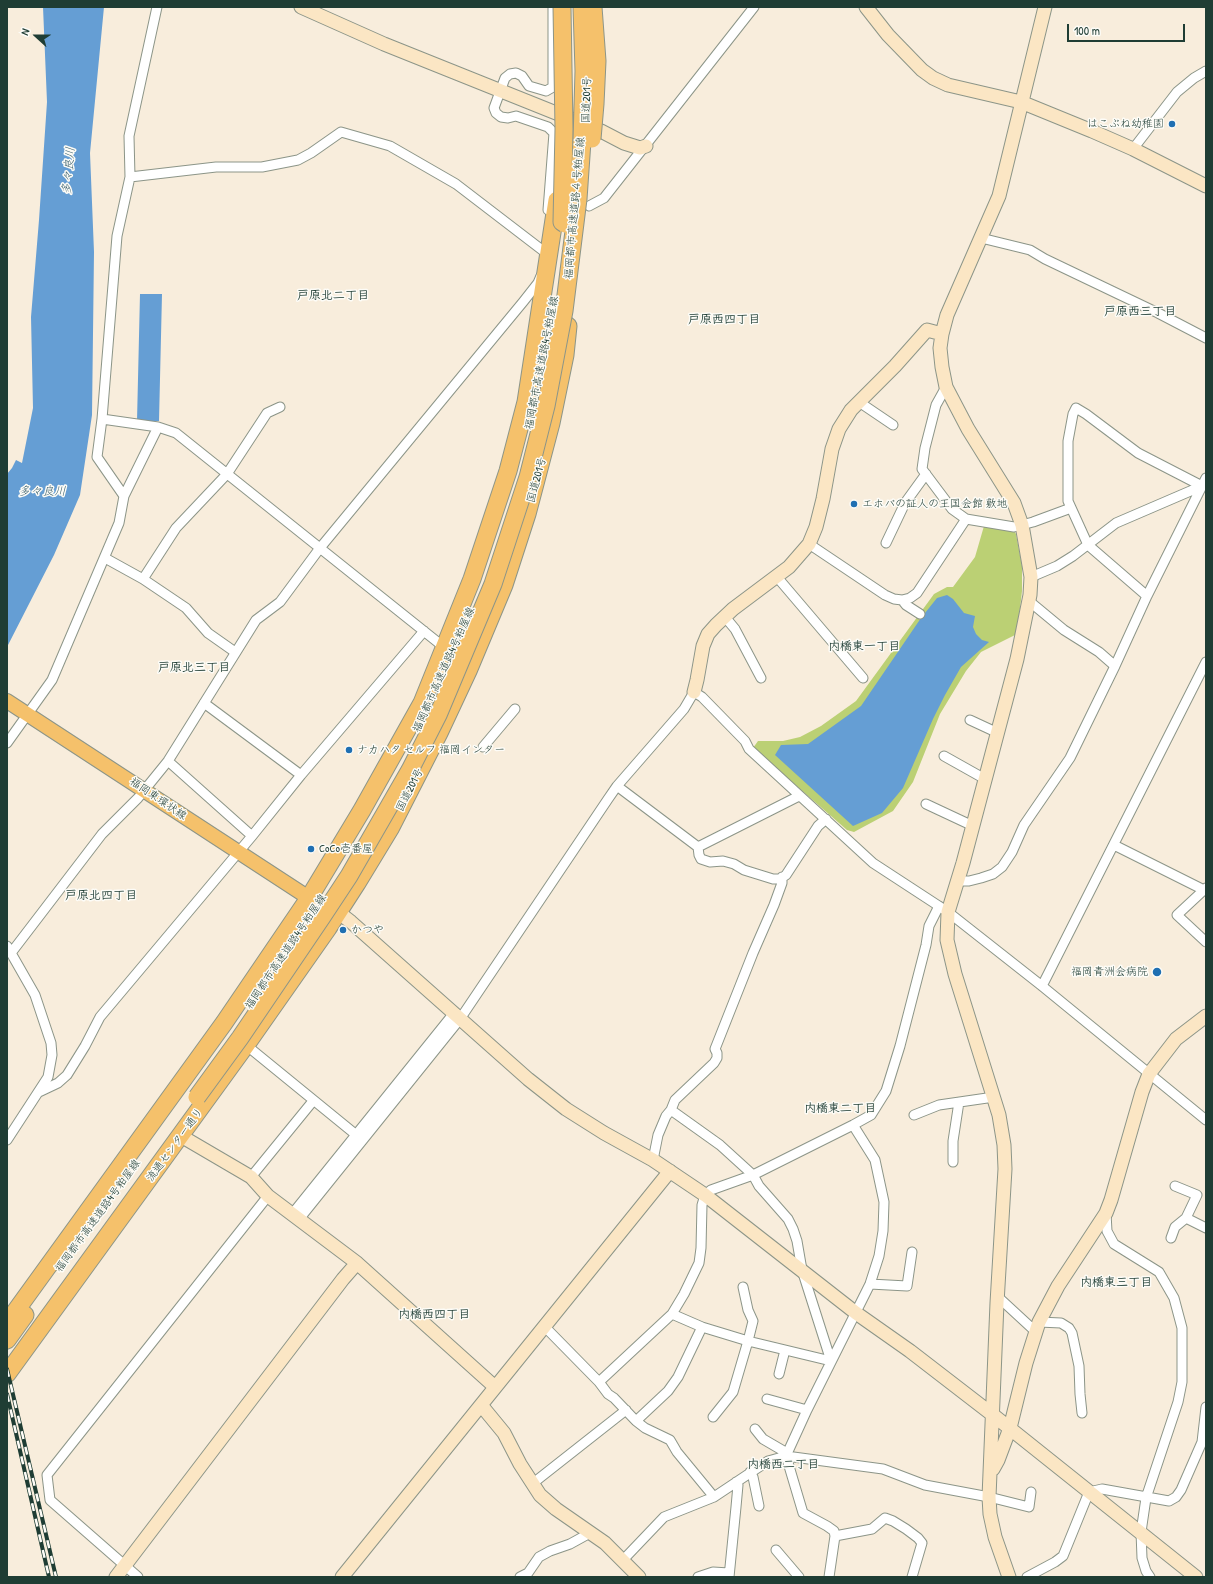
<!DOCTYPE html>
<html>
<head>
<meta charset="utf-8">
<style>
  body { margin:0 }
  #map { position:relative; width:1213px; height:1584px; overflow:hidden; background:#f8eddc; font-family:"Patrick Hand",sans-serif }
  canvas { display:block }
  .frame { position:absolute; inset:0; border:8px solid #1f3d34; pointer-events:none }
  .north { position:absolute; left:16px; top:16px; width:40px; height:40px; -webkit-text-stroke:3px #fdfcf7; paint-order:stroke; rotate:291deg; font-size:11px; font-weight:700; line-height:16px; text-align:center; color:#1f3d34 }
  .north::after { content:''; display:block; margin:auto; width:14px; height:18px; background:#1f3d34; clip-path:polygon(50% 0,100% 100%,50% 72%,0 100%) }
  .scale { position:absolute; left:1067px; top:24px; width:118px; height:18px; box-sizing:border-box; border:2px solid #1f3d34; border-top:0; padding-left:5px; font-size:12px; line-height:14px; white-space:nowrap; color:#1f3d34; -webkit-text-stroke:3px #fdfcf7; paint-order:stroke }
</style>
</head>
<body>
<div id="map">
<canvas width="1213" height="1584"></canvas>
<div class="frame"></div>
<div class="north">N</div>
<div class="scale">100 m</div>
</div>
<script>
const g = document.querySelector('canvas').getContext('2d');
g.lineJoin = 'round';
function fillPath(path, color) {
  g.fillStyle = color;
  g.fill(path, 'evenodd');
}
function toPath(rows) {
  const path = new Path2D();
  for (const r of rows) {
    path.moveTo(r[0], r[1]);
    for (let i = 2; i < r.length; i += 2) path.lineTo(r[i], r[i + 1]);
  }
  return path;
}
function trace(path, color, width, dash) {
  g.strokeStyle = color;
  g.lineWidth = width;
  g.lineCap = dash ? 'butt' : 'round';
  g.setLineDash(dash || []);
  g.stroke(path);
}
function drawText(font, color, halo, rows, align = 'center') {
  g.font = font + ' "Patrick Hand","Klee One",sans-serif';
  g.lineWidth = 3;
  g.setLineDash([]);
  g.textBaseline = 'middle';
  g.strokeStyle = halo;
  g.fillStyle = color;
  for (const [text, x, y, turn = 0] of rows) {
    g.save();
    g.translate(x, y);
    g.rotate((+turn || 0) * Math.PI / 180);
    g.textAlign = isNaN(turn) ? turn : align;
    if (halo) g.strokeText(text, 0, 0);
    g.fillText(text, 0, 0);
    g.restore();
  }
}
const green = toPath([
  [984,526,1014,531,1016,534,1022,566,1022,591,1017,634,981,652,966,671,940,714,913,782,893,811,854,832,847,830,753,748,758,741,783,741,800,737,821,726,856,701,934,594,947,587,953,587,975,557]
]);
const water = toPath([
  [43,7,104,7,90,153,94,252,92,415,80,495,54,555,7,647,7,474,12,468,16,460,22,463,33,408,31,317,39,220,47,102],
  [140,294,162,294,159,421,137,421],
  [947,595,953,599,964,613,975,616,973,627,976,634,982,640,989,642,961,667,945,695,933,719,903,788,882,813,853,826,775,755,781,745,808,744,861,706,921,618,937,598]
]);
const street = toPath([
  [1133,149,1177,92,1194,78,1206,71],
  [130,177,216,167,262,167,298,160,311,153,341,132,390,146,456,184,546,253],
  [589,206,604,198,754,7],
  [548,210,554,133,548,127,516,116,508,118,501,117,496,113,494,108,505,78,510,74,516,73,522,76,529,86,546,91,553,87,553,7],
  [981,238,1030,250,1045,259,1158,313,1206,338],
  [946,387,936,405,925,448,922,469,952,509,966,519,1014,527,1033,522,1071,508],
  [859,402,893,425],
  [102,419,158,427],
  [124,496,97,457,102,419,117,236,130,177,129,136,157,7],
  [886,543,905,503,926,474],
  [809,544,885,595,894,599,902,600,910,598,917,593,966,519],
  [105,558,143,579,186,608,208,633,235,652],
  [777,577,863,678],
  [1031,577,1057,566,1073,556,1116,523,1202,486],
  [143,579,176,528,227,474,267,413,280,407],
  [1147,596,1088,545,1068,501,1068,441,1073,414,1076,408,1086,414,1138,453,1202,486],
  [902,600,906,605,920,614],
  [1029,601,1064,630,1099,652,1115,666],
  [725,617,735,629,761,678],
  [204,703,301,775],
  [970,720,998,733],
  [7,743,52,680,119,523,124,496,158,427,176,433,440,644,445,646],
  [483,747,515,709],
  [944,756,985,779],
  [168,761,252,836],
  [617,786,698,847,799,796],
  [926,804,973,826],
  [1114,845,1204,890],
  [698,847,699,855,701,859,710,862,723,861,734,864,744,870,773,879,780,879,786,875,818,826,826,819],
  [958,881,969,881,981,878,993,874,1002,867,1012,852,1024,825,1070,758,1115,666,1147,596,1206,478],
  [1206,888,1177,915,1206,942],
  [7,946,35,995,51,1043,52,1055,48,1077,7,1140],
  [11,953,102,834,138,798,168,761,256,620,280,602,320,548,523,302,538,283,541,276],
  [1042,986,1206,662],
  [246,1045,360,1138],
  [39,1092,58,1083,67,1075,85,1046,100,1017,252,836,301,775,424,631],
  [671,1110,675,1100,714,1063,717,1058,717,1053,715,1049,753,953,774,905,782,883,782,877],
  [914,1115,939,1105,994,1097],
  [653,1160,658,1135,666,1116,671,1110,720,1145,753,1175,759,1186,788,1219,793,1229,797,1241,802,1270,831,1361],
  [953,1162,953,1141,959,1102],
  [251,1177,313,1101],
  [1175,1186,1197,1195,1186,1218],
  [293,1213,454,1013],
  [1106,1213,1107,1231,1114,1244,1159,1272,1174,1298,1182,1328,1182,1382,1178,1402,1146,1498,1141,1532,1142,1558,1146,1571,1150,1577],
  [300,1218,460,1019,608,799,617,786,684,709,694,692,702,697,745,741,749,749,873,863,948,912,1042,986,1206,1120],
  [1171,1238,1175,1227,1186,1218,1206,1228],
  [870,1284,907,1286,912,1252],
  [997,1296,1036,1332],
  [672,1314,702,1327,748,1341,831,1361],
  [1039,1322,1061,1323,1069,1328,1072,1333,1079,1366,1080,1394,1082,1413],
  [544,1326,599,1382,608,1394,614,1398,636,1421,645,1428,670,1440,677,1452,714,1497],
  [779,1374,785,1350],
  [599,1382,672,1314,684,1294,699,1263,701,1248,702,1205,705,1195,711,1190,753,1175,853,1125,871,1115,886,1091,900,1046,926,945,929,926,939,906],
  [767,1399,807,1410],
  [713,1417,733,1392,748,1341,753,1321,748,1310,743,1287],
  [636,1421,668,1391,678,1377,702,1327],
  [755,1429,763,1439,787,1453],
  [750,1472,753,1477,759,1506],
  [532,1484,626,1410],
  [835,1536,872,1529,885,1518,893,1521,906,1529,918,1538,922,1543,912,1577],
  [776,1550,799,1577],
  [623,1560,664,1517,714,1497,768,1461,786,1456,883,1469,925,1485,989,1497,1029,1507,1031,1492],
  [138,1577,50,1500,47,1475,268,1196],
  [520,1577,528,1573,539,1557,550,1551,570,1544,590,1533],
  [698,1577,713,1572,729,1573],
  [729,1577,736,1507,738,1485,736,1482],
  [829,1577,835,1536,834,1531,827,1526,803,1513,786,1456,807,1410,870,1284,879,1256,883,1231,884,1202,875,1160,853,1125],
  [1027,1577,1055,1562,1063,1556,1089,1492,1102,1489,1169,1501,1176,1497,1181,1490,1202,1442,1206,1407]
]);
const secondary = toPath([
  [301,7,384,44,601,131,624,143,640,148,646,146],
  [866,7,888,35,922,70,933,78,948,85,1021,102,1092,131,1133,149,1206,186],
  [694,692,697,680,703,646,708,634,716,625,733,609,789,567,809,544,816,527,823,499,832,449,839,429,851,410,895,366,927,330,942,334],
  [309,898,338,912,351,922,528,1079,566,1109,604,1133,653,1160,705,1195,856,1313,910,1351,993,1415,1196,1577],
  [181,1136,251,1177,268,1196,357,1263,495,1387],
  [481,1405,504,1433,520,1464,540,1495,556,1509,605,1543,639,1577],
  [993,1469,998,1460,1010,1428,1026,1363,1039,1322,1058,1286,1106,1213,1111,1200,1142,1092,1149,1074,1176,1039,1206,1016],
  [116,1577,343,1279,357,1263],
  [342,1577,670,1171],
  [1009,1577,995,1537,990,1514,989,1497,997,1303,1005,1169,1004,1145,999,1115,955,974,947,940,948,912,963,863,1017,659,1030,595,1031,577,1022,525,1014,503,968,429,946,387,942,367,940,348,942,334,947,315,999,196,1045,7]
]);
const primary = toPath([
  [7,701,309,898]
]);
const highway = toPath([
  [7,1323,224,1023,309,898,362,810,422,703,472,579,508,471,526,402,557,200],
  [7,1340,25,1315],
  [7,1374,246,1045,328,928,357,883,391,827,439,733,468,671,504,585,527,514,551,423,565,355,568,326]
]);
const rail = toPath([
  [7,1369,56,1577],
  [7,1394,49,1577]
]);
const highwayBridge = toPath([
  [562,7,564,129,562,222,565,224],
  [592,139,595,104,597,61,593,7],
  [197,1097,240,1038,322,917,349,876,410,770,438,715,493,584,528,477,546,406,564,311,578,199,582,141,584,71,582,7]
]);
const markers = [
  [1172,124,4,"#1f6fb2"],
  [854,504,4,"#1f6fb2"],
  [349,750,4,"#1f6fb2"],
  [311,849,4,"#1f6fb2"],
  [343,930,4,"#1f6fb2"],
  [1157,972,5,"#1f6fb2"]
];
const streetNames = [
  ["国道201号",587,100,-88],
  ["福岡都市高速道路４号粕屋線",575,208,-85],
  ["福岡都市高速道路4号粕屋線",542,363,-79],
  ["国道201号",537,480,-75],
  ["福岡都市高速道路4号粕屋線",444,670,-66],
  ["国道201号",410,790,-63],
  ["福岡東環状線",158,799,34],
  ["福岡都市高速道路4号粕屋線",286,952,-56],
  ["流通センター通り",175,1145,-54],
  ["福岡都市高速道路4号粕屋線",98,1216,-54]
];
const poiNames = [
  ["はこぶね幼稚園",1164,124,"right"],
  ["エホバの証人の王国会館 敷地",862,504],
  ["ナカハタ セルフ 福岡インター",357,750],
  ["CoCo壱番屋",319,849],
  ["かつや",351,930],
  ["福岡青洲会病院",1148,972,"right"]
];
const waterNames = [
  ["多々良川",69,171,-85],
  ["多々良川",42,492]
];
const neighbourhoodNames = [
  ["戸原北二丁目",333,296],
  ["戸原西三丁目",1140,312],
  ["戸原西四丁目",724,320],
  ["内橋東一丁目",864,647],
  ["戸原北三丁目",194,668],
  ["戸原北四丁目",101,896],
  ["内橋東二丁目",840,1109],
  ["内橋東三丁目",1116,1283],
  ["内橋西四丁目",434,1315],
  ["内橋西二丁目",783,1465]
];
fillPath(green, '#bbd074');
fillPath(water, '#659ed4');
trace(street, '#8c9588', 11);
trace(secondary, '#8c9588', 15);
trace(primary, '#8c9588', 16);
trace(highway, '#8c9588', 19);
trace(street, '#fff', 9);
trace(secondary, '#fbe6c4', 13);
trace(primary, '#f5c16b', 14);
trace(highway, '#f5c16b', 17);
trace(rail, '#1f3d34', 4);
trace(rail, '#fdfcf7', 2.5, [8]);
trace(highwayBridge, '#8c9588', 19, []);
trace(highwayBridge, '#f5c16b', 17);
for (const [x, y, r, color] of markers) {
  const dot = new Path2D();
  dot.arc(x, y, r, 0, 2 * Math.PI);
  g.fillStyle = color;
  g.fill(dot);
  trace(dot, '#fdfcf7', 1.5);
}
drawText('11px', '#1f3d34', '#fdfcf7', streetNames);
drawText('11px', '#1f3d34', '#fdfcf7', poiNames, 'left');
drawText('italic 12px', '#385f6c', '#fdfcf7', waterNames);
drawText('bold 12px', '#1f3d34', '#fdfcf7', neighbourhoodNames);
</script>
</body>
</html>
